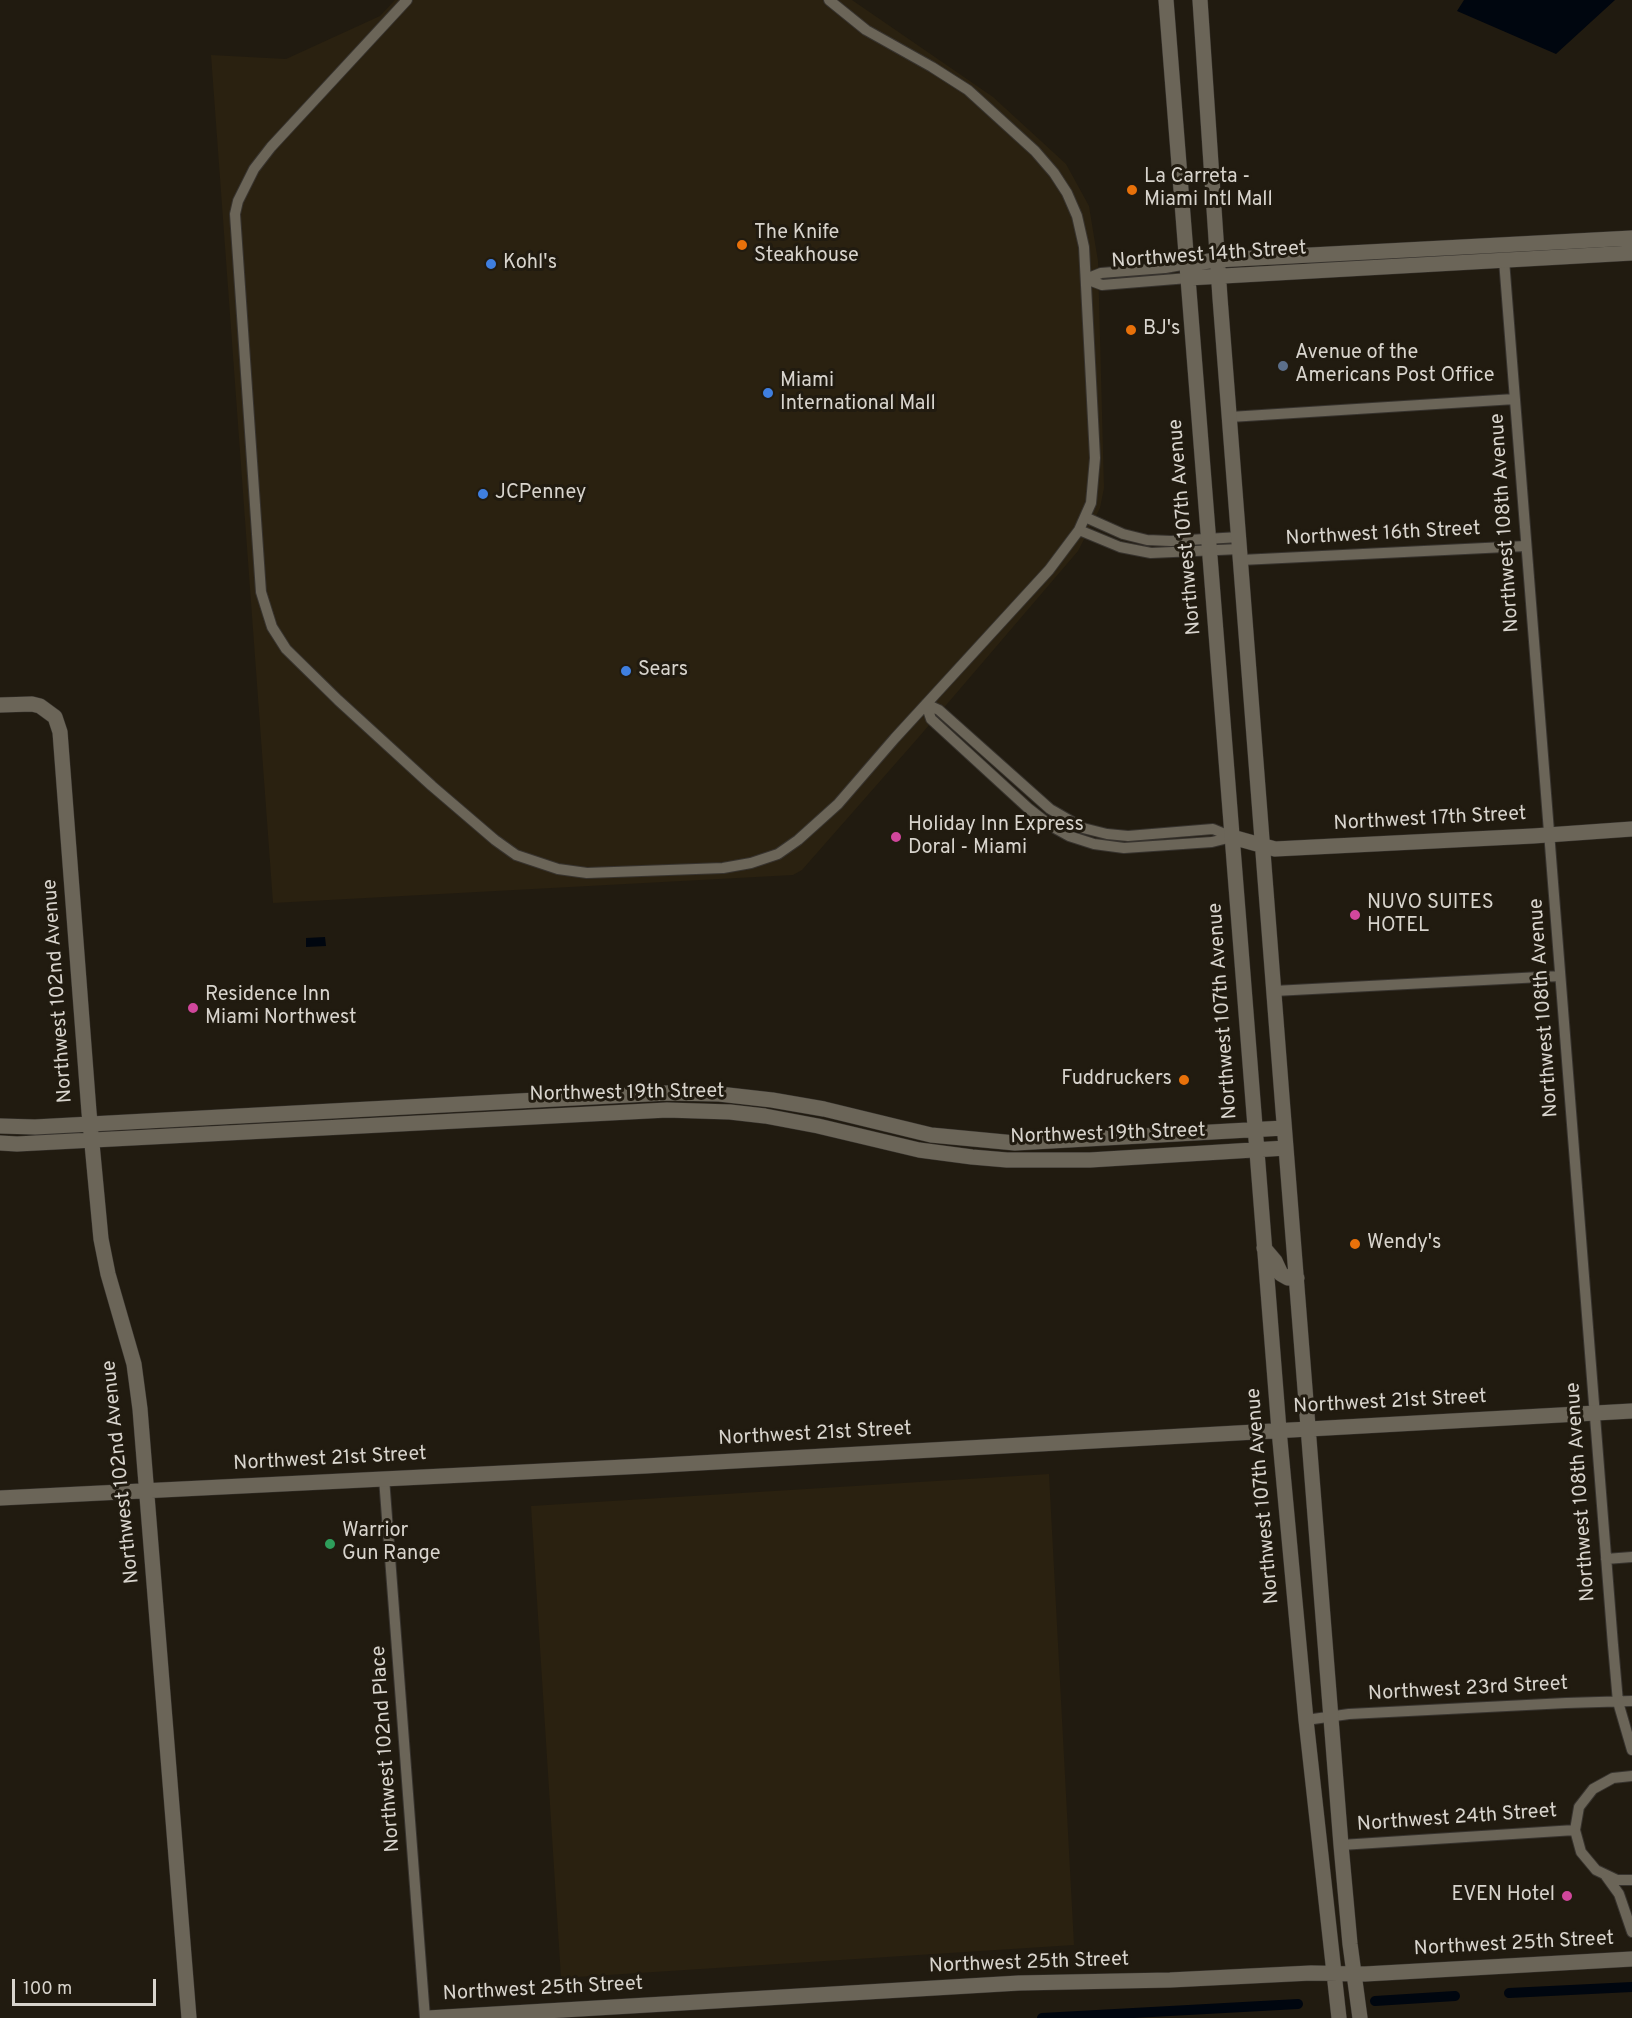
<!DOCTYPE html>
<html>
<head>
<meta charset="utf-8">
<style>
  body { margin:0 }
  #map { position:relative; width:1632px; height:2018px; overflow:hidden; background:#211b10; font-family:Overpass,sans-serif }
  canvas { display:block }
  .scale { position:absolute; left:12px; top:1979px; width:144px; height:27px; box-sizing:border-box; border:3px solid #d8d4cd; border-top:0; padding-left:8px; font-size:18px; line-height:21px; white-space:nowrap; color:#d8d4cd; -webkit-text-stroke:4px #211b10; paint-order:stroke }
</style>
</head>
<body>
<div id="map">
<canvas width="1632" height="2018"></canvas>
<div class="scale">100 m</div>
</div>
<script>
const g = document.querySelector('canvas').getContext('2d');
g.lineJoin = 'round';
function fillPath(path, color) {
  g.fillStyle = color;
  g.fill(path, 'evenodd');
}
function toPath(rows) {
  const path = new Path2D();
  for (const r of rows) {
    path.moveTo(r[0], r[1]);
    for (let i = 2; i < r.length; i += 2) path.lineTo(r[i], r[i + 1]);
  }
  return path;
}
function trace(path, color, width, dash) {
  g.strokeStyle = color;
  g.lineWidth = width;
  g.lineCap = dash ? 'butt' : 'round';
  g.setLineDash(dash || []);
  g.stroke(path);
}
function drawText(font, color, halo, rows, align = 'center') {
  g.font = font + ' Overpass,sans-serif';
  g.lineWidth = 6;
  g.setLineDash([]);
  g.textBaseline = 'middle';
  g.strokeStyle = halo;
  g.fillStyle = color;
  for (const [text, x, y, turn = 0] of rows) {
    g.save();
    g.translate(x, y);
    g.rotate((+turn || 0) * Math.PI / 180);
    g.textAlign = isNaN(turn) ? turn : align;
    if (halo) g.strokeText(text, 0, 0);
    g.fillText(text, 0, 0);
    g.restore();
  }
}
const built = toPath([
  [395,0,852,0,993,97,1066,164,1089,206,1098,261,1104,488,1100,508,1078,551,918,738,802,870,793,875,273,903,211,55,286,59,380,16],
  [1049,1474,1074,1945,561,1978,531,1506]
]);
const water = toPath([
  [1464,0,1615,0,1556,54,1457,11],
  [325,937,326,946,306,947,306,938]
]);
const canal = toPath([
  [1509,1993,1632,1987],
  [1375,2001,1455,1996],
  [1042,2018,1298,2004]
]);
const street = toPath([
  [407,0,271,147,254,169,238,201,235,214,261,592,272,627,286,649,338,700,432,786,495,840,516,855,558,869,587,873,723,868,751,863,778,854,798,840,838,804,895,738,1049,570,1079,530,1091,503,1095,458,1084,247,1077,216,1067,193,1054,173,1035,151,968,90,932,67,866,30,829,0],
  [1504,260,1613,1645,1618,1702,1632,1750],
  [1086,279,1102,285,1188,278],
  [1086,279,1101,273,1165,268,1187,264],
  [1230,417,1515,399],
  [1085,517,1123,534,1147,540,1171,541,1240,537],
  [1079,530,1120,547,1151,553,1240,549],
  [1241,560,1526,546],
  [926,704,931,719,1028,808,1051,826,1069,836,1094,844,1124,848,1212,842,1232,837],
  [926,704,939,710,1050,809,1083,828,1107,834,1128,836,1213,829,1232,837],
  [1274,991,1560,976],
  [384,1478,425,2018],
  [1606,1559,1632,1557],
  [1306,1720,1349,1714,1566,1703,1632,1701],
  [1632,1776,1613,1778,1593,1789,1579,1807,1575,1830,1581,1852,1596,1870,1617,1880,1632,1880],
  [1341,1845,1575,1830],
  [1606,1876,1619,1894,1632,1932]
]);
const secondary = toPath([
  [1166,0,1279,1430,1306,1720,1339,2018],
  [1200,0,1220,298,1283,1110,1341,1845,1350,1944,1360,2018],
  [1187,264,1217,260,1632,238],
  [1188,278,1632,253],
  [0,705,32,704,40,706,55,717,60,732,89,1112,101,1239,108,1274,134,1364,140,1409,189,2018],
  [1232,837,1275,849,1533,836,1632,829],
  [0,1126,35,1127,667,1093,719,1094,772,1100,824,1109,931,1135,1015,1143,1284,1128],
  [0,1143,17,1144,667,1110,730,1112,765,1116,818,1126,919,1150,972,1157,1007,1160,1090,1160,1286,1148],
  [1264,1248,1275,1261,1281,1274,1288,1278,1297,1278],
  [0,1498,645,1466,1632,1411],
  [428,2018,1019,1983,1170,1980,1311,1973,1365,1974,1632,1959]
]);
const markers = [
  [1132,190,6,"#e8710a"],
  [742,245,6,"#e8710a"],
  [491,264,6,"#3f7fe0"],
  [1131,330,6,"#e8710a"],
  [1283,366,6,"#5c6f8a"],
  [768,393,6,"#3f7fe0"],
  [483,494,6,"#3f7fe0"],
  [626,671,6,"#3f7fe0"],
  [896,837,6,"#d1479c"],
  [1355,915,6,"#d1479c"],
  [193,1008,6,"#d1479c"],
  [1184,1080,6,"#e8710a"],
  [1355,1244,6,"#e8710a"],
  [330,1544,6,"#2e9e5b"],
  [1567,1896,6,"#d1479c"]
];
const poiNames = [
  ["La Carreta -",1144,178],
  ["Miami Intl Mall",1144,201],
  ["The Knife",754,234],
  ["Steakhouse",754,257],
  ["Kohl's",503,264],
  ["BJ's",1143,330],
  ["Avenue of the",1295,354],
  ["Americans Post Office",1295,377],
  ["Miami",780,382],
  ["International Mall",780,405],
  ["JCPenney",495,494],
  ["Sears",638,671],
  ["Holiday Inn Express",908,826],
  ["Doral - Miami",908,849],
  ["NUVO SUITES",1367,904],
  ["HOTEL",1367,927],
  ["Residence Inn",205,996],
  ["Miami Northwest",205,1019],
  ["Fuddruckers",1172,1080,"right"],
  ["Wendy's",1367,1244],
  ["Warrior",342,1532],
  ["Gun Range",342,1555],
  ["EVEN Hotel",1555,1896,"right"]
];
const streetNames = [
  ["Northwest 14th Street",1209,256,-4],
  ["Northwest 108th Avenue",1506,523,-94],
  ["Northwest 107th Avenue",1186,527,-95],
  ["Northwest 16th Street",1383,535,-3],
  ["Northwest 17th Street",1430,820,-3],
  ["Northwest 102nd Avenue",59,991,-94],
  ["Northwest 108th Avenue",1545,1008,-94],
  ["Northwest 107th Avenue",1224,1011,-94],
  ["Northwest 19th Street",627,1094,-1],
  ["Northwest 19th Street",1108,1135,-2],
  ["Northwest 21st Street",1390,1403,-3],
  ["Northwest 21st Street",815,1435,-3],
  ["Northwest 21st Street",330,1460,-3],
  ["Northwest 102nd Avenue",122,1472,-96],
  ["Northwest 108th Avenue",1582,1492,-94],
  ["Northwest 107th Avenue",1264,1496,-95],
  ["Northwest 23rd Street",1468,1690,-3],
  ["Northwest 102nd Place",387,1749,-94],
  ["Northwest 24th Street",1457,1819,-4],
  ["Northwest 25th Street",1514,1945,-3],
  ["Northwest 25th Street",1029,1964,-2],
  ["Northwest 25th Street",543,1990,-3]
];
fillPath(built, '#2a2110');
fillPath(water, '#00060f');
trace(canal, '#00060f', 10);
trace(street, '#37332e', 12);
trace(secondary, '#37332e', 16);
trace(street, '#6b6558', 10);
trace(secondary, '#6b6558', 15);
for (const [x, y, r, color] of markers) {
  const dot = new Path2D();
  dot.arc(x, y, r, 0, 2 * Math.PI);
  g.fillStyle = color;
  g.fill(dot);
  trace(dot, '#211b10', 2);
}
drawText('20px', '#d8d4cd', '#211b10', poiNames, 'left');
drawText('20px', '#d8d4cd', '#211b10', streetNames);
</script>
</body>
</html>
